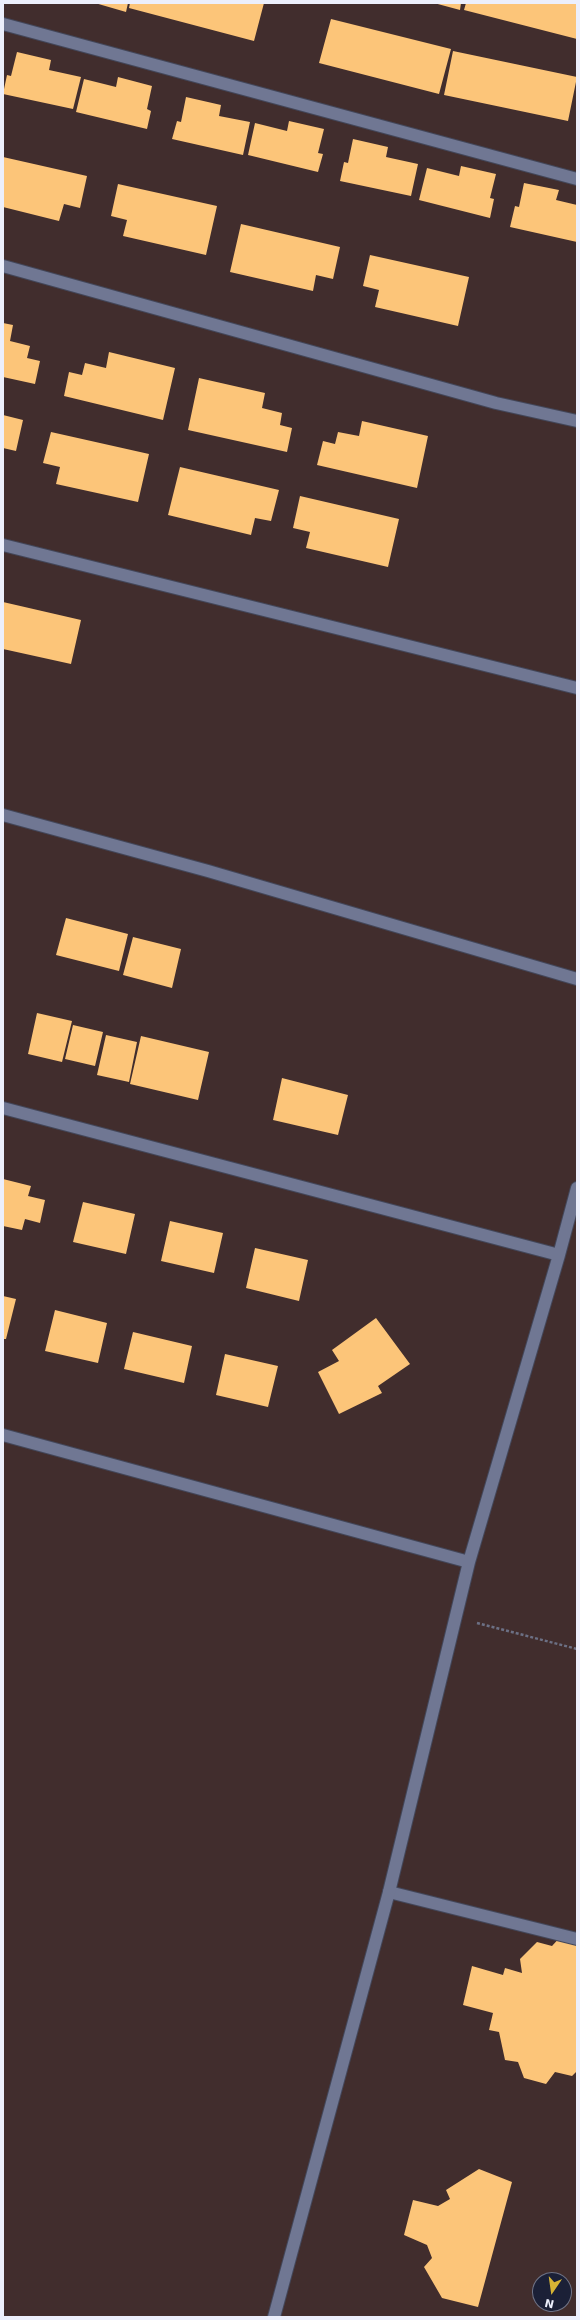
<!DOCTYPE html>
<html>
<head>
<meta charset="utf-8">
<style>
  body { margin:0 }
  #map { position:relative; width:580px; height:2320px; overflow:hidden; background:#252a41; font-family:"DejaVu Sans",sans-serif }
  canvas { display:block }
  .frame { position:absolute; inset:0; border:4px solid #eceffc; pointer-events:none }
  .north { position:absolute; left:532px; top:2272px; width:40px; height:40px; box-sizing:border-box; background:#1b2037; border:1px solid #6f7386; border-radius:50%; rotate:193deg; font-size:11px; font-weight:700; line-height:16px; text-align:center; color:#eceffc }
  .north::after { content:''; display:block; margin:auto; width:14px; height:18px; background:#d7b434; clip-path:polygon(50% 0,100% 100%,50% 72%,0 100%) }
</style>
</head>
<body>
<div id="map">
<canvas width="580" height="2320"></canvas>
<div class="frame"></div>
<div class="north">N</div>
</div>
<script>
const g = document.querySelector('canvas').getContext('2d');
g.lineJoin = 'round';
function fillPath(path, color) {
  g.fillStyle = color;
  g.fill(path, 'evenodd');
}
function toPath(rows) {
  const path = new Path2D();
  for (const r of rows) {
    path.moveTo(r[0], r[1]);
    for (let i = 2; i < r.length; i += 2) path.lineTo(r[i], r[i + 1]);
  }
  return path;
}
function trace(path, color, width, dash) {
  g.strokeStyle = color;
  g.lineWidth = width;
  g.lineCap = dash ? 'butt' : 'round';
  g.setLineDash(dash || []);
  g.stroke(path);
}
const education = toPath([
  [3,3,577,3,577,2317,3,2317],
  [540,2280,564,2280,564,2304,540,2304]
]);
const building = toPath([
  [95,3,128,3,126,12],
  [130,3,264,3,254,41,129,8],
  [434,3,461,3,460,10],
  [466,3,577,3,577,39,464,10],
  [331,19,451,49,439,94,319,63],
  [453,51,577,77,568,121,444,95],
  [17,52,51,60,49,70,81,77,73,109,3,94,7,75,11,76],
  [118,77,152,86,147,109,151,111,147,129,76,112,84,79,116,87],
  [186,97,221,105,219,116,250,122,243,155,172,139,177,121,181,122],
  [289,121,324,129,318,153,323,154,318,172,248,155,255,123,287,131],
  [353,139,388,147,386,157,418,164,411,196,340,181,344,162,348,163],
  [3,157,87,176,80,208,64,204,59,221,3,207],
  [461,166,496,174,490,198,494,199,490,218,419,200,427,168,459,176],
  [524,183,559,190,556,200,577,205,577,242,510,227,515,206,519,207],
  [118,184,217,206,206,255,123,236,127,220,111,216],
  [241,224,340,247,333,279,316,275,313,291,230,272],
  [370,255,469,277,458,326,375,307,379,290,363,286],
  [3,323,13,325,10,341,30,346,27,358,40,361,35,384,3,377],
  [109,352,175,368,163,420,64,396,69,372,82,375,85,363,106,368],
  [199,378,265,393,262,408,282,413,280,425,292,428,287,452,188,430],
  [3,415,23,420,16,451,3,448],
  [362,421,428,436,417,488,317,465,323,441,335,444,338,432,359,436],
  [51,432,149,454,138,502,56,484,60,467,43,463],
  [180,467,279,490,271,521,255,518,251,535,168,515],
  [300,496,399,519,388,567,306,548,310,532,293,528],
  [3,602,81,620,71,664,3,649],
  [66,918,128,934,119,971,56,955],
  [133,937,181,949,172,988,123,975],
  [37,1013,72,1021,62,1062,28,1054],
  [73,1025,103,1032,95,1066,65,1059],
  [106,1035,137,1042,129,1082,97,1075],
  [141,1036,209,1052,198,1100,130,1084],
  [282,1078,348,1095,338,1135,273,1120],
  [3,1179,31,1186,28,1196,45,1200,40,1223,25,1219,22,1230,3,1226],
  [83,1202,135,1214,126,1254,73,1242],
  [170,1221,223,1233,214,1273,161,1261],
  [255,1248,308,1260,299,1301,246,1288],
  [3,1296,16,1299,6,1339,3,1339],
  [55,1310,107,1323,98,1363,45,1351],
  [376,1318,410,1364,378,1386,382,1393,339,1414,318,1372,339,1361,332,1350],
  [133,1332,192,1346,184,1383,124,1369],
  [225,1354,278,1366,268,1407,216,1395],
  [563,1934,577,1938,577,2071,572,2076,555,2072,546,2084,524,2078,518,2062,505,2060,499,2032,489,2030,493,2013,463,2005,472,1966,503,1975,505,1968,522,1973,520,1959,537,1942,552,1946],
  [479,2169,512,2182,478,2307,442,2298,424,2267,432,2258,427,2245,404,2235,413,2200,438,2206,450,2199,446,2190]
]);
const path = toPath([
  [477,1623,577,1649]
]);
const service = toPath([
  [389,1892,577,1939]
]);
const minor = toPath([
  [3,24,577,179],
  [3,266,496,403,577,421],
  [3,545,577,688],
  [3,815,208,871,577,979],
  [3,1108,559,1255],
  [3,1435,469,1562],
  [274,2317,389,1892,469,1562,559,1255,577,1188]
]);
fillPath(education, '#412d2d');
fillPath(building, '#fcc579');
trace(service, '#43475a', 14);
trace(minor, '#43475a', 14);
trace(path, '#6c7084', 2.5, [3, 2]);
trace(service, '#707793', 12);
trace(minor, '#707793', 12);
</script>
</body>
</html>
